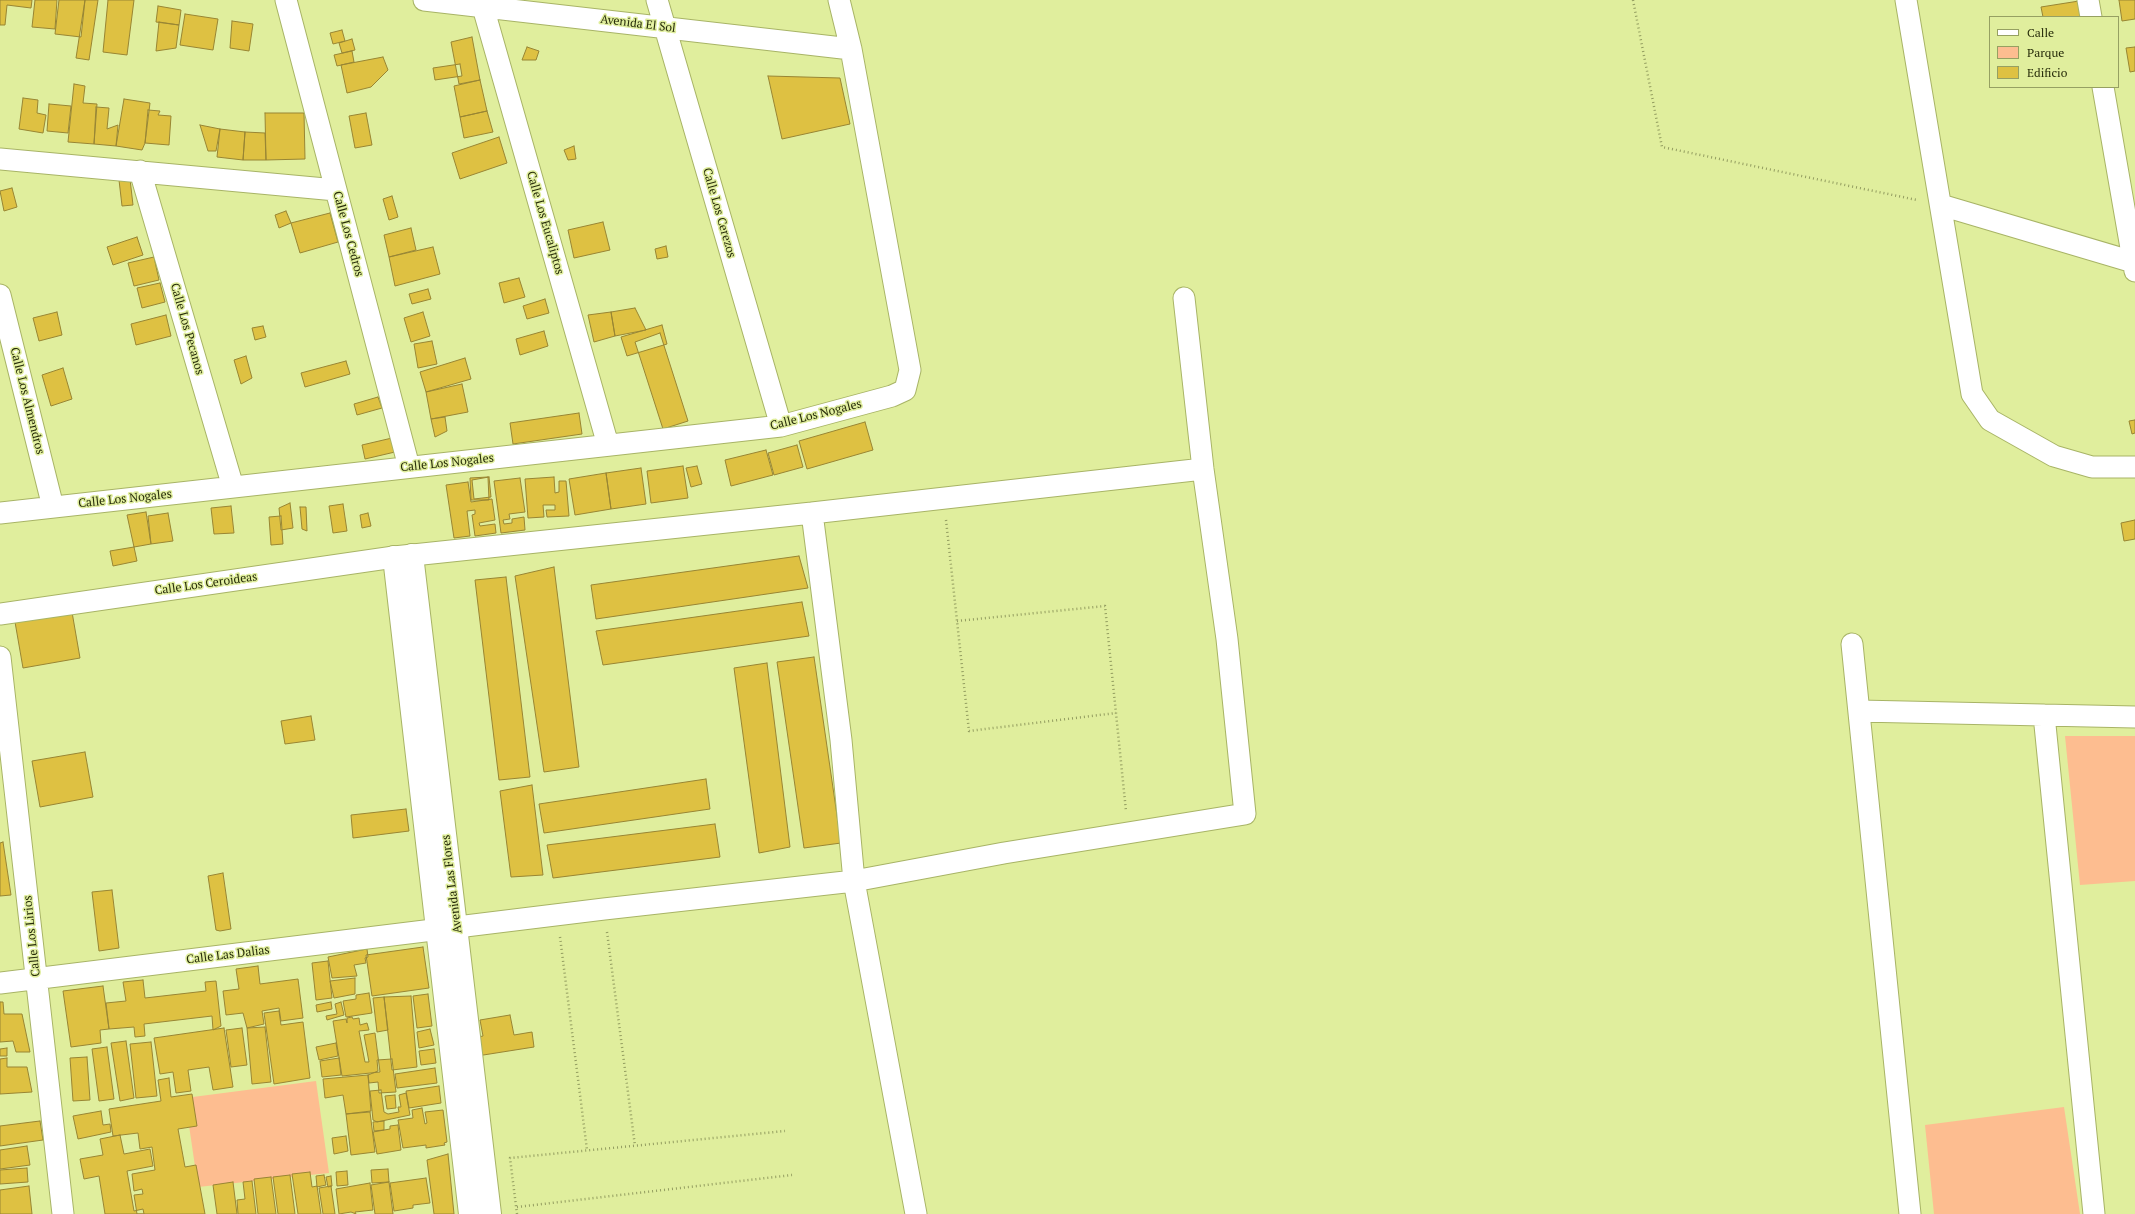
<!DOCTYPE html>
<html>
<head>
<meta charset="utf-8">
<style>
  body { margin:0 }
  #map { position:relative; width:2135px; height:1214px; overflow:hidden; background:#e0ee9d; font-family:"PT Serif",serif }
  canvas { display:block }
  .legend { position:absolute; left:1989px; top:16px; width:130px; height:72px; box-sizing:border-box; background:#e0ee9d; border:1px solid #96a062; margin:0; padding:5px 7px; list-style:none; font-size:12px; color:#272c0a }
  .legend li { display:flex; align-items:center; gap:8px; height:20px }
  .legend b { width:20px; border:1px solid #96a062 }
</style>
</head>
<body>
<div id="map">
<canvas width="2135" height="1214"></canvas>
<ul class="legend">
<li><b style="height:5px;background:#fff"></b>Calle</li>
<li><b style="height:11px;background:#fdbd90"></b>Parque</li>
<li><b style="height:11px;background:#dec142"></b>Edificio</li>
</ul>
</div>
<script>
const g = document.querySelector('canvas').getContext('2d');
g.lineJoin = 'round';
function fillPath(path, color) {
  g.fillStyle = color;
  g.fill(path, 'evenodd');
}
function toPath(rows) {
  const path = new Path2D();
  for (const r of rows) {
    path.moveTo(r[0], r[1]);
    for (let i = 2; i < r.length; i += 2) path.lineTo(r[i], r[i + 1]);
  }
  return path;
}
function trace(path, color, width, dash) {
  g.strokeStyle = color;
  g.lineWidth = width;
  g.lineCap = dash ? 'butt' : 'round';
  g.setLineDash(dash || []);
  g.stroke(path);
}
function drawText(font, color, halo, rows, align = 'center') {
  g.font = font + ' "PT Serif",serif';
  g.lineWidth = 3;
  g.setLineDash([]);
  g.textBaseline = 'middle';
  g.strokeStyle = halo;
  g.fillStyle = color;
  for (const [text, x, y, turn = 0] of rows) {
    g.save();
    g.translate(x, y);
    g.rotate((+turn || 0) * Math.PI / 180);
    g.textAlign = isNaN(turn) ? turn : align;
    if (halo) g.strokeText(text, 0, 0);
    g.fillText(text, 0, 0);
    g.restore();
  }
}
const green = toPath([
  [2065,736,2135,736,2135,881,2080,885],
  [316,1081,329,1173,198,1187,185,1098],
  [2064,1107,2080,1214,1934,1214,1925,1125]
]);
const building = toPath([
  [0,0,32,0,31,8,7,5,5,25,0,25,0,0],
  [35,0,57,0,55,29,32,27,35,0],
  [59,0,85,0,81,37,55,34,59,0],
  [85,0,98,0,89,60,76,58,85,0],
  [108,0,134,0,127,55,103,52,108,0],
  [2119,0,2135,0,2135,19,2122,21,2119,0],
  [2079,1,2081,17,2043,17,2041,7,2079,1],
  [158,6,181,10,179,25,156,22,158,6],
  [185,14,218,19,213,50,180,45,185,14],
  [232,21,253,24,249,51,230,48,232,21],
  [159,22,179,25,176,48,156,51,159,22],
  [342,30,345,41,333,44,330,33,342,30],
  [472,37,480,80,459,84,451,42,472,37],
  [352,39,355,50,342,53,339,43,352,39],
  [527,47,539,51,536,60,522,60,527,47],
  [2135,47,2135,71,2130,72,2126,48,2135,47],
  [352,51,354,62,337,66,334,55,352,51],
  [383,57,388,70,371,87,347,93,341,65,383,57],
  [460,64,462,76,435,80,433,68,460,64],
  [768,76,840,78,850,124,782,139,768,76],
  [480,80,487,111,460,117,454,86,480,80],
  [74,84,85,86,83,103,97,104,94,144,68,142,74,84],
  [23,98,38,100,37,113,46,115,43,133,19,129,23,98],
  [124,99,150,103,145,143,142,150,116,146,124,99],
  [49,104,71,106,68,133,47,131,49,104],
  [96,107,109,108,107,129,118,125,116,146,94,144,96,107],
  [148,110,160,111,158,115,171,116,169,145,145,143,148,110],
  [487,111,493,132,464,138,460,117,487,111],
  [265,113,304,113,305,159,266,160,265,113],
  [366,113,372,145,355,148,349,116,366,113],
  [200,125,220,129,216,151,208,151,200,125],
  [220,129,245,132,243,160,217,157,220,129],
  [245,132,265,133,266,160,243,160,245,132],
  [499,137,507,163,460,179,452,153,499,137],
  [574,146,576,159,568,160,564,150,574,146],
  [130,179,133,205,122,206,119,180,130,179],
  [12,188,17,207,4,211,0,191,12,188],
  [392,196,398,217,389,220,383,199,392,196],
  [286,211,291,223,279,228,275,215,286,211],
  [330,213,338,242,300,253,291,223,330,213],
  [603,222,610,250,574,258,568,230,603,222],
  [411,228,416,250,389,257,384,235,411,228],
  [137,237,143,255,113,265,107,247,137,237],
  [666,246,668,257,657,259,655,249,666,246],
  [433,247,440,274,395,286,389,257,433,247],
  [154,257,159,280,134,286,128,263,154,257],
  [519,278,525,297,504,303,499,283,519,278],
  [160,283,165,302,142,308,137,288,160,283],
  [428,289,431,299,412,304,409,294,428,289],
  [545,299,549,313,527,319,523,306,545,299],
  [635,308,646,330,615,336,611,312,635,308],
  [57,312,62,335,39,341,33,318,57,312],
  [423,312,430,336,411,342,404,318,423,312],
  [611,312,615,336,594,342,588,315,611,312],
  [166,315,171,336,136,345,131,324,166,315],
  [662,325,667,344,627,356,621,337,662,325],
  [263,326,266,337,255,340,252,328,263,326],
  [544,331,548,346,520,355,516,339,544,331],
  [660,333,688,421,663,429,635,342,660,333],
  [432,341,437,364,418,368,414,344,432,341],
  [246,356,252,378,241,384,234,360,246,356],
  [465,358,471,379,426,392,420,372,465,358],
  [346,361,350,374,305,387,301,373,346,361],
  [63,368,72,399,51,406,42,375,63,368],
  [462,384,468,412,431,419,426,392,462,384],
  [378,397,382,408,357,415,354,404,378,397],
  [579,413,582,434,513,444,510,423,579,413],
  [445,417,447,431,435,437,431,419,445,417],
  [2135,420,2135,433,2132,434,2129,421,2135,420],
  [865,422,873,450,807,469,799,441,865,422],
  [392,438,395,452,365,459,362,445,392,438],
  [797,445,803,467,774,475,768,453,797,445],
  [766,450,773,475,731,486,725,460,766,450],
  [683,466,688,498,651,503,647,471,683,466],
  [697,466,702,484,691,487,686,468,697,466],
  [641,468,646,504,611,509,606,473,641,468],
  [606,473,611,509,575,515,569,479,606,473],
  [488,477,489,500,471,500,470,478,488,477],
  [489,477,491,497,474,499,472,480,489,477],
  [554,477,555,493,559,492,559,481,566,481,569,516,547,517,546,510,555,510,555,505,543,505,544,517,528,518,525,479,554,477],
  [520,478,525,512,509,514,510,519,503,520,504,524,512,523,512,519,524,517,525,530,501,533,494,481,520,478],
  [468,482,471,502,492,499,495,520,479,523,480,526,495,524,496,533,475,536,472,515,475,514,475,510,467,511,470,536,454,538,446,485,468,482],
  [290,503,293,528,281,530,279,508,290,503],
  [343,504,347,531,333,533,329,506,343,504],
  [231,506,234,533,214,534,211,508,231,506],
  [300,507,306,507,307,531,302,529,300,507],
  [146,512,151,544,134,547,127,515,146,512],
  [168,513,173,541,151,544,148,516,168,513],
  [368,513,371,526,362,528,360,515,368,513],
  [281,516,283,544,271,545,269,517,281,516],
  [2135,520,2135,539,2124,541,2121,523,2135,520],
  [134,547,137,561,113,566,110,551,134,547],
  [799,556,808,588,596,619,591,585,799,556],
  [554,567,579,767,544,772,515,576,554,567],
  [506,577,530,777,499,780,475,580,506,577],
  [802,602,809,636,603,665,596,631,802,602],
  [72,612,80,658,23,668,15,622,72,612],
  [814,657,841,843,804,848,777,662,814,657],
  [767,663,790,847,759,853,734,668,767,663],
  [311,716,315,740,285,744,281,721,311,716],
  [85,752,93,797,40,807,32,761,85,752],
  [706,779,710,809,544,833,539,804,706,779],
  [532,785,543,875,511,877,500,791,532,785],
  [406,809,409,831,353,838,351,815,406,809],
  [715,824,720,857,553,878,547,845,715,824],
  [3,842,11,895,0,896,0,843,3,842],
  [223,873,231,929,220,931,216,930,208,876,223,873],
  [112,890,119,948,99,951,92,892,112,890],
  [423,947,429,988,372,996,366,955,423,947],
  [367,949,368,957,365,958,366,963,354,965,357,976,332,978,328,957,367,949],
  [328,961,332,998,316,1000,312,963,328,961],
  [258,966,260,984,298,979,303,1018,281,1021,279,1008,262,1011,264,1024,247,1028,243,1013,226,1015,223,991,239,989,236,969,258,966],
  [355,978,355,994,334,998,330,981,355,978],
  [143,980,145,998,206,991,205,982,216,981,221,1026,213,1030,212,1016,144,1024,145,1036,135,1037,134,1027,109,1029,106,1003,126,1001,123,982,143,980],
  [103,986,109,1029,100,1030,101,1043,71,1047,63,991,103,986],
  [369,993,372,1013,346,1017,343,1001,356,999,356,995,369,993],
  [428,994,432,1026,417,1028,413,996,428,994],
  [411,996,417,1067,392,1070,384,997,411,996],
  [384,997,388,1030,377,1032,373,998,384,997],
  [0,1002,3,1002,4,1014,22,1014,30,1052,16,1052,13,1041,0,1042,0,1002],
  [331,1002,332,1009,317,1012,316,1005,331,1002],
  [341,1002,344,1015,327,1020,326,1016,337,1014,335,1004,341,1002],
  [279,1011,281,1025,303,1022,310,1078,274,1084,264,1013,279,1011],
  [510,1015,514,1035,532,1032,534,1047,477,1056,474,1038,483,1036,480,1020,510,1015],
  [352,1017,353,1019,359,1018,360,1025,367,1023,369,1030,359,1031,365,1062,369,1062,364,1035,375,1033,380,1072,342,1076,333,1021,346,1019,347,1023,347,1018,352,1017],
  [265,1027,271,1082,252,1084,247,1028,265,1027],
  [224,1028,233,1087,213,1090,209,1067,188,1070,191,1091,176,1093,173,1072,160,1074,154,1038,224,1028],
  [242,1028,247,1065,231,1067,226,1030,242,1028],
  [430,1029,434,1045,419,1048,417,1032,430,1029],
  [126,1041,134,1098,120,1101,111,1043,126,1041],
  [151,1042,157,1096,136,1098,130,1044,151,1042],
  [336,1043,338,1056,319,1060,316,1047,336,1043],
  [107,1047,114,1099,99,1101,92,1049,107,1047],
  [7,1048,7,1056,0,1056,0,1049,7,1048],
  [434,1049,436,1063,421,1065,419,1051,434,1049],
  [87,1057,90,1100,73,1101,70,1058,87,1057],
  [7,1058,7,1067,27,1067,32,1092,0,1094,0,1059,7,1058],
  [339,1058,341,1075,322,1077,320,1061,339,1058],
  [392,1059,396,1092,379,1093,378,1082,369,1083,368,1075,378,1071,377,1060,392,1059],
  [435,1068,437,1083,397,1088,395,1074,435,1068],
  [368,1075,371,1111,346,1114,343,1095,325,1098,323,1079,368,1075],
  [169,1078,171,1097,192,1094,197,1126,178,1129,185,1167,196,1165,205,1214,137,1214,134,1195,143,1194,142,1189,134,1191,132,1174,155,1170,152,1147,140,1149,138,1133,113,1136,109,1109,161,1101,158,1080,169,1078],
  [439,1086,441,1103,409,1108,406,1091,439,1086],
  [381,1090,384,1112,388,1114,399,1112,398,1107,401,1107,399,1095,406,1093,410,1115,377,1122,373,1120,370,1091,381,1090],
  [395,1095,396,1108,387,1109,385,1096,395,1095],
  [422,1108,425,1124,427,1123,425,1112,443,1110,447,1142,444,1143,445,1145,426,1148,426,1145,403,1148,398,1120,413,1118,412,1110,422,1108],
  [101,1111,103,1125,110,1124,111,1132,78,1139,73,1116,101,1111],
  [370,1112,375,1152,351,1155,346,1114,370,1112],
  [40,1121,43,1140,0,1146,0,1126,40,1121],
  [384,1121,384,1130,374,1131,373,1122,384,1121],
  [398,1125,401,1150,377,1154,373,1132,390,1129,390,1126,398,1125],
  [120,1135,124,1154,150,1149,153,1166,127,1171,134,1211,143,1209,144,1214,105,1214,99,1176,84,1179,80,1159,103,1155,100,1139,120,1135],
  [346,1136,348,1151,334,1154,332,1138,346,1136],
  [27,1146,30,1165,0,1169,0,1150,27,1146],
  [448,1154,454,1214,434,1214,427,1160,448,1154],
  [27,1168,28,1182,0,1184,0,1170,27,1168],
  [388,1169,389,1182,372,1183,371,1170,388,1169],
  [347,1171,348,1185,337,1186,336,1172,347,1171],
  [310,1172,312,1187,317,1186,321,1214,298,1214,292,1174,310,1172],
  [290,1175,295,1214,278,1214,273,1177,290,1175],
  [324,1175,326,1185,317,1187,316,1176,324,1175],
  [331,1176,332,1186,328,1187,326,1177,331,1176],
  [271,1177,276,1214,258,1214,254,1179,271,1177],
  [426,1178,430,1203,413,1205,413,1208,394,1211,390,1183,426,1178],
  [252,1181,256,1214,238,1214,237,1200,245,1199,243,1182,252,1181],
  [233,1182,237,1214,217,1214,213,1185,233,1182],
  [389,1182,393,1214,375,1214,371,1185,389,1182],
  [370,1183,373,1210,355,1212,356,1214,351,1212,339,1214,336,1189,370,1183],
  [29,1186,32,1214,0,1214,0,1190,29,1186],
  [331,1186,335,1214,323,1214,319,1188,331,1186]
]);
const path = toPath([
  [1633,0,1662,147,1917,200],
  [946,520,969,731,1116,713],
  [957,621,1105,606,1126,811],
  [607,932,635,1146],
  [560,937,587,1150],
  [517,1207,792,1175],
  [517,1214,510,1158,785,1131]
]);
const minor = toPath([
  [286,0,409,467],
  [424,0,851,49],
  [481,0,608,445],
  [657,0,781,426],
  [1906,0,1972,394,1990,420,2054,456,2092,467,2135,467],
  [2088,0,2091,17],
  [2103,87,2135,271],
  [0,159,336,190],
  [140,171,233,487],
  [1941,205,2133,262],
  [0,295,53,507],
  [0,513,781,426,892,396,905,390,910,370,851,49,839,0],
  [812,513,1203,469],
  [0,614,394,557,812,513,841,740,854,881,1004,853,1245,814,1227,639,1203,469,1184,298],
  [1852,644,1910,1214],
  [0,657,63,1214],
  [1859,711,2135,717],
  [2044,715,2094,1214],
  [0,983,604,909,854,881,916,1214]
]);
const tertiary = toPath([
  [412,555,490,1214],
  [394,557,470,1214]
]);
const streetNames = [
  ["Avenida El Sol",638,24,7],
  ["Calle Los Cerezos",719,213,74],
  ["Calle Los Eucaliptos",545,223,74],
  ["Calle Los Cedros",348,234,75],
  ["Calle Los Pecanos",187,329,74],
  ["Calle Los Almendros",27,401,76],
  ["Calle Los Nogales",816,415,-14],
  ["Calle Los Nogales",447,463,-6],
  ["Calle Los Nogales",125,499,-6],
  ["Calle Los Ceroideas",206,584,-8],
  ["Avenida Las Flores",452,884,-97],
  ["Calle Los Lirios",32,936,-96],
  ["Calle Las Dalias",228,955,-7]
];
fillPath(green, '#fdbd90');
fillPath(building, '#dec142');
trace(building, '#988533', 1);
trace(minor, '#a8b466', 23);
trace(tertiary, '#a8b466', 24);
trace(path, '#939d60', 2.5, [1, 3]);
trace(minor, '#fff', 21);
trace(tertiary, '#fff', 22);
drawText('12px', '#272c0a', '#e0ee9d', streetNames);
</script>
</body>
</html>
